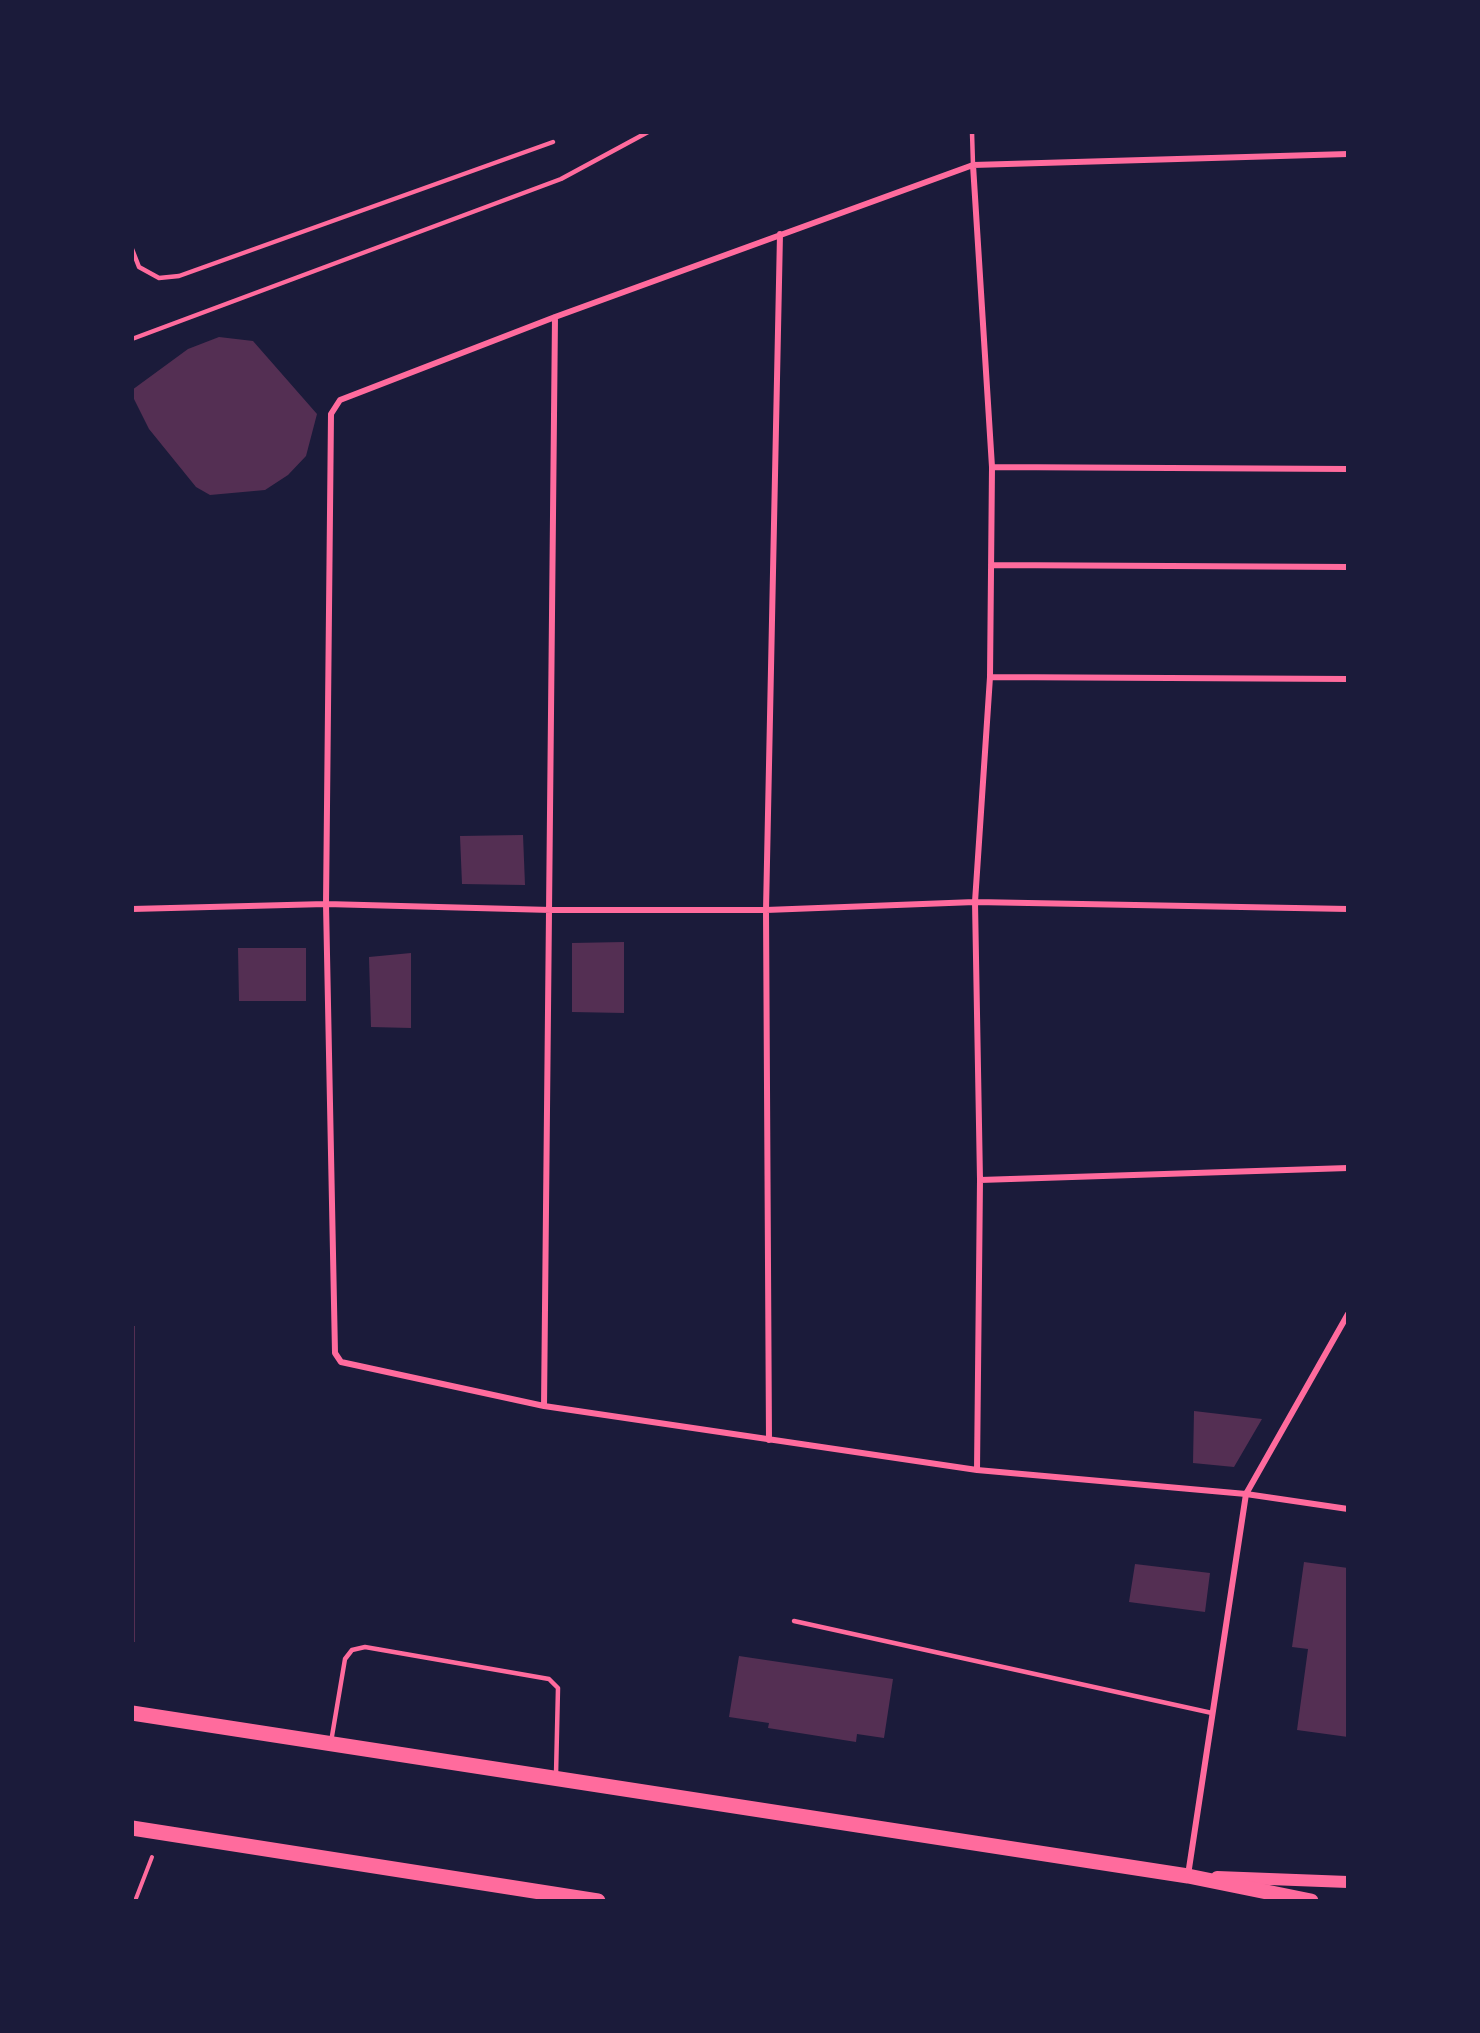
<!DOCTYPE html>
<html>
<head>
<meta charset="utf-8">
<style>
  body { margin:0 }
  #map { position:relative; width:1480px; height:2033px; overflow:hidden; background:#1b1b3a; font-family:"IBM Plex Sans",sans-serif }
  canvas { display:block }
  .frame { position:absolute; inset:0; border:134px solid #1b1b3a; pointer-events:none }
</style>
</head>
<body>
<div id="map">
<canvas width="1480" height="2033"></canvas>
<div class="frame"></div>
</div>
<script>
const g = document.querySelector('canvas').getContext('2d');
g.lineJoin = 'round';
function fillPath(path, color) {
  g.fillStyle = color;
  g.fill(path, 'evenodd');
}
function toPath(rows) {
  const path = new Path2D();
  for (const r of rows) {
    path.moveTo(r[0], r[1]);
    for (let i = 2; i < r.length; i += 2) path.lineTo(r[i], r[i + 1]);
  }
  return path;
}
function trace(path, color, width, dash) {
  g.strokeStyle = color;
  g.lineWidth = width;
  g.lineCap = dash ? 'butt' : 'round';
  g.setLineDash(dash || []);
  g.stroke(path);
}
const building = toPath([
  [219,337,253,341,317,414,306,456,288,475,265,490,210,495,196,487,149,429,132,395,132,390,188,349],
  [523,835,525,885,462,884,460,836],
  [624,942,624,1013,572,1012,572,943],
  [238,948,306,948,306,1001,239,1001],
  [411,953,411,1028,371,1027,369,957],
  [132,1326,135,1326,135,1642,132,1642],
  [1194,1411,1262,1419,1234,1467,1193,1463],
  [1304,1562,1348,1568,1348,1737,1297,1730,1308,1649,1292,1647],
  [1135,1564,1210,1573,1205,1612,1129,1602],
  [739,1656,893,1679,884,1738,857,1734,856,1742,768,1728,769,1723,729,1717]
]);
const path = toPath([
  [135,1901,152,1857]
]);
const service = toPath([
  [972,132,973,165],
  [132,249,139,267,159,278,179,276,553,142],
  [132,339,561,179,648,132],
  [794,1621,1212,1713],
  [331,1742,345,1659,352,1650,365,1647,549,1679,558,1688,556,1775]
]);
const minor = toPath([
  [1348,154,973,165,555,317,340,400,331,414,326,904,335,1353,341,1362,544,1406,977,1470,1246,1494,1348,1509],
  [973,165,992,467,990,677,975,902,980,1180,977,1470],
  [992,467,1348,469],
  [991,565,1348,567],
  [990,677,1348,679],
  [132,909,326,904,551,910,766,910,975,902,1348,909],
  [980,1180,1348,1168],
  [544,1406,555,317],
  [769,1440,766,910,780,234],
  [1188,1875,1246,1494,1348,1314]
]);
const secondary = toPath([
  [1217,1877,1348,1882]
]);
const primary = toPath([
  [132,1713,1188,1876,1311,1901],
  [132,1828,598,1901]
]);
fillPath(building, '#542f53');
trace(path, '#ff6b9d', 4);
trace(service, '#ff6b9d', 4.5);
trace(minor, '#ff6b9d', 6);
trace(secondary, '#ff6b9d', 12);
trace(primary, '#ff6b9d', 15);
</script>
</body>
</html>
